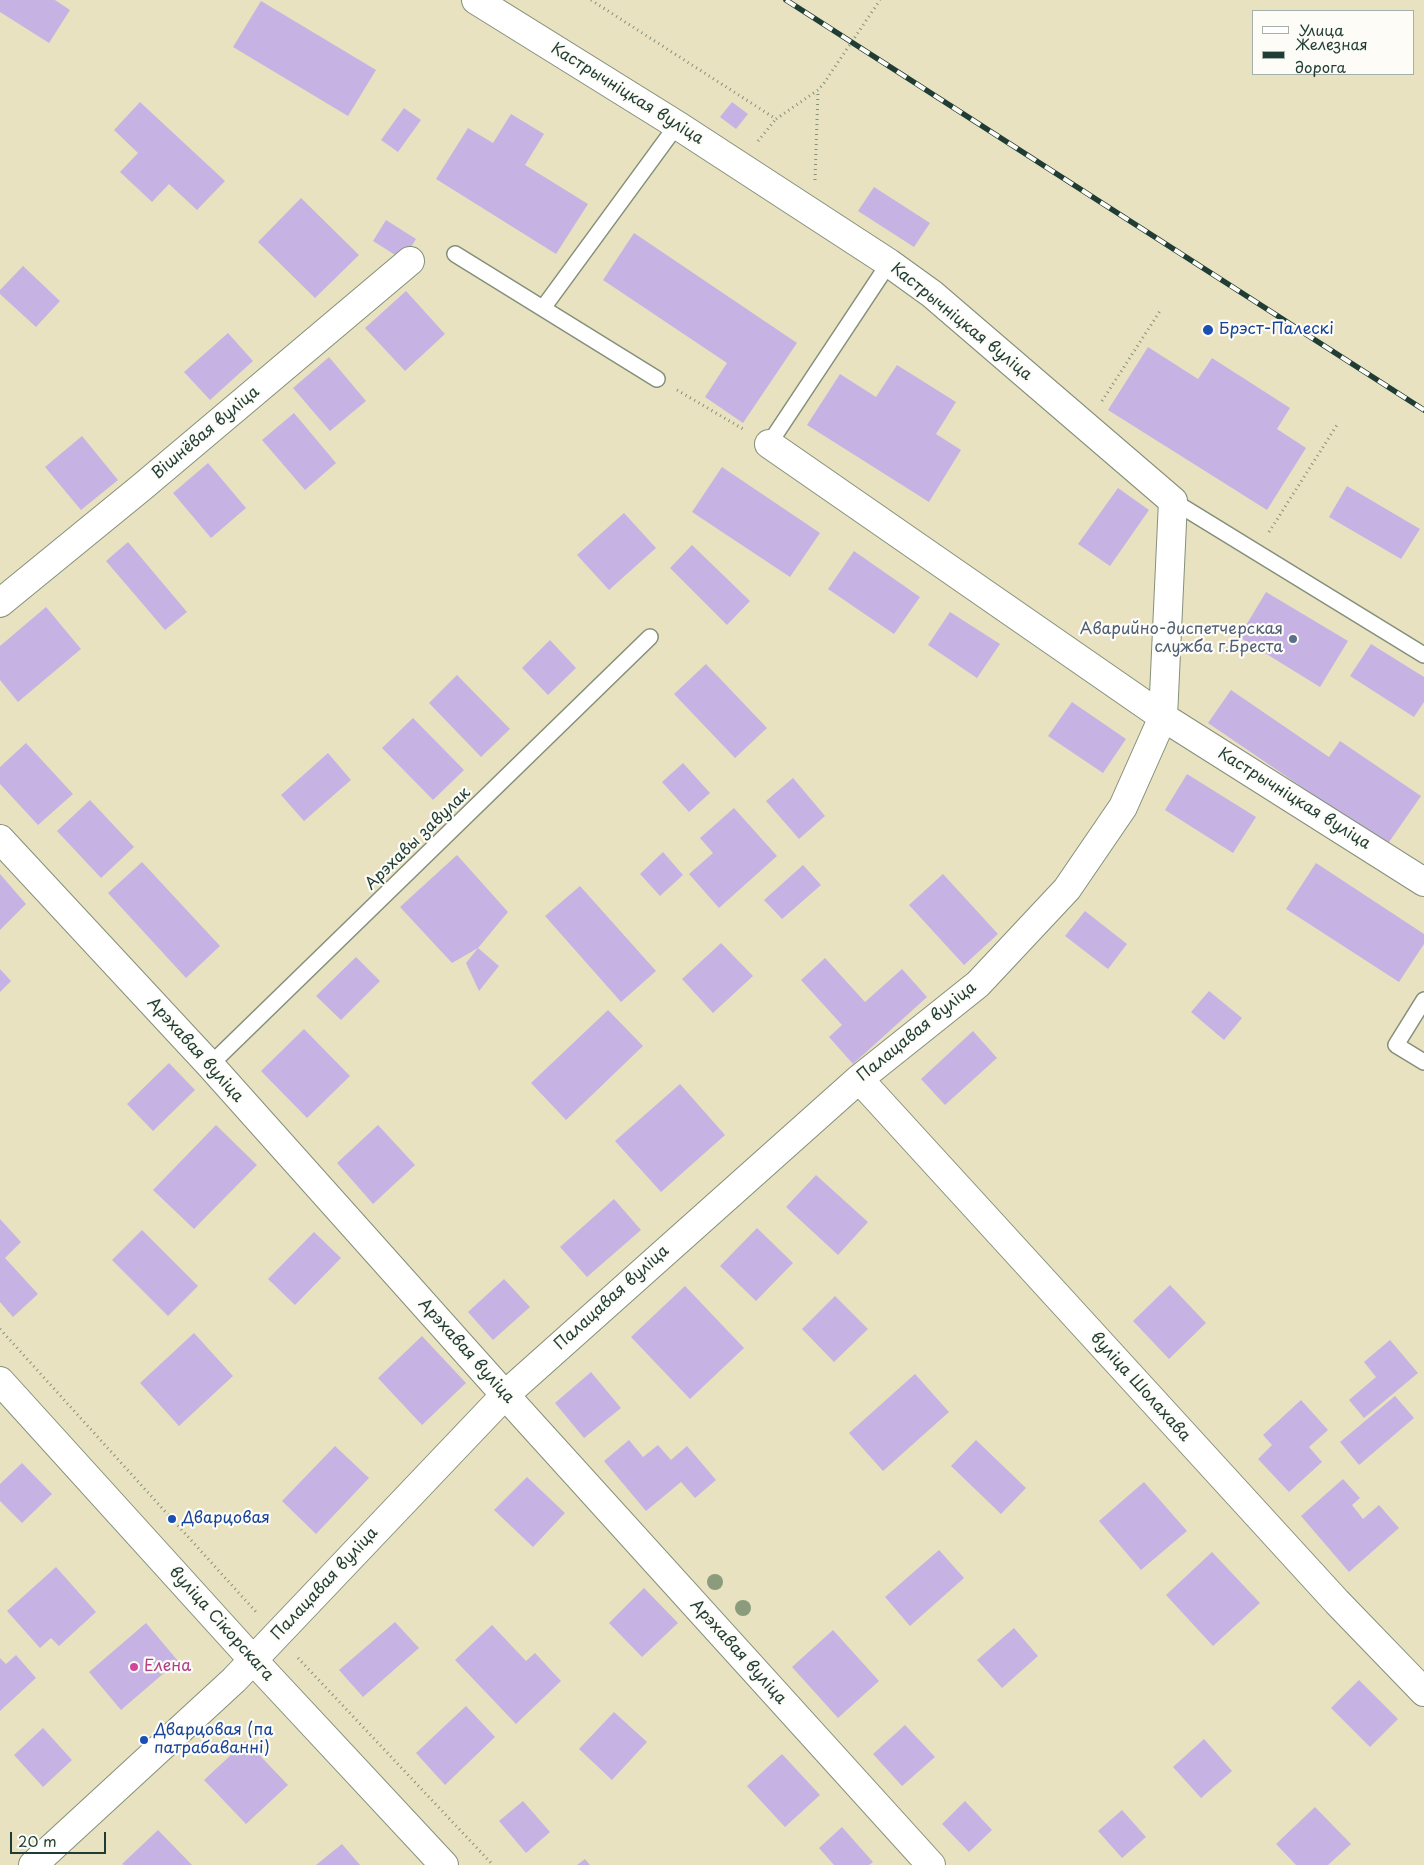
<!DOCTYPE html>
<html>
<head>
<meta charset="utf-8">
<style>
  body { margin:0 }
  #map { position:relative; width:1424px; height:1865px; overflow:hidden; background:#e8e2c0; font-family:"Playpen Sans",sans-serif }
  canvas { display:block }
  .legend { position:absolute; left:1252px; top:10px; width:162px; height:65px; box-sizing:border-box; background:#fdfcf7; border:1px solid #a4b0a9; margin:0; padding:6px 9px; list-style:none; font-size:15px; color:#1f3d34 }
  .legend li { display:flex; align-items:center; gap:10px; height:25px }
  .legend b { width:25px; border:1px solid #a4b0a9 }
  .scale { position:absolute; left:10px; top:1832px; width:96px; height:22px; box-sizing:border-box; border:2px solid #1f3d34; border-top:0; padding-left:6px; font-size:15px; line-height:18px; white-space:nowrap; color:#1f3d34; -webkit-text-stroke:4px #fdfcf7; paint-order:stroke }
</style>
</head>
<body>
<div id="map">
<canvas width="1424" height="1865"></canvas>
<ul class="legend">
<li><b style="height:6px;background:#fff"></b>Улица</li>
<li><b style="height:6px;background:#1f3d34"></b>Железная дорога</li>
</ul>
<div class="scale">20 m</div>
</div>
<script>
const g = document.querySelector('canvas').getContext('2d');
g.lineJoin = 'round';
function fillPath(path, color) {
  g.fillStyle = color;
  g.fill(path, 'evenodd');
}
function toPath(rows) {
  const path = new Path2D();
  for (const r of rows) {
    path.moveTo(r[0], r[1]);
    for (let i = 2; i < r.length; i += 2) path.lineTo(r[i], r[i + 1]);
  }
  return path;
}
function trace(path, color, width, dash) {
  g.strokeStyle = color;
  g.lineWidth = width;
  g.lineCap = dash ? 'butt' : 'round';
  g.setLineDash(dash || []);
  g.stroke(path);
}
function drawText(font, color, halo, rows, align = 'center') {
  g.font = font + ' "Playpen Sans",sans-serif';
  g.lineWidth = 4.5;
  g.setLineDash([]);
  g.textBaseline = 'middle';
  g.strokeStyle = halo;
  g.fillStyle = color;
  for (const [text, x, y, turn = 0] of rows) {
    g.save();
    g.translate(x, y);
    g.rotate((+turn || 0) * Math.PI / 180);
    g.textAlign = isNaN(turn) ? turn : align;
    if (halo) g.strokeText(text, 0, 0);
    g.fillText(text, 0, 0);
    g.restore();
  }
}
const building = toPath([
  [0,0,55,0,70,10,49,43,0,12],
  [261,1,376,70,348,116,233,47],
  [140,102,225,181,197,210,169,184,152,202,120,172,138,153,114,130],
  [732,102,748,114,736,129,720,117],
  [404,108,421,120,398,152,381,140],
  [511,114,544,134,525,165,588,204,556,254,436,179,468,128,493,143],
  [874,187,930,223,914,247,858,211],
  [301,198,359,255,315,298,258,242],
  [386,220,416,239,403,260,373,241],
  [634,233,797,343,743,423,705,397,727,363,603,280],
  [23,266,60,301,36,327,0,294,0,290],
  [406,291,445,334,405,371,365,328],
  [228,333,253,361,210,400,184,372],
  [1148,347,1198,379,1212,358,1290,408,1277,429,1306,448,1267,510,1108,410],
  [329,357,366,401,330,431,293,388],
  [897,365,956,402,936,434,961,450,929,502,807,425,840,374,876,397],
  [294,413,336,463,305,490,262,440],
  [82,436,118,480,81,510,45,467],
  [208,463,246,508,211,538,173,493],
  [722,467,820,533,790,577,692,512],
  [1347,486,1420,529,1401,559,1329,517],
  [1118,488,1149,510,1110,566,1078,544],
  [624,513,656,548,609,590,577,555],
  [128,542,187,612,165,630,106,561],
  [692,545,750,601,727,625,670,568],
  [854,551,920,597,894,634,828,589],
  [1266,592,1348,641,1320,687,1239,637],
  [46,607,81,649,18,702,0,680,0,646],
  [950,612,1000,644,977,678,928,645],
  [550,640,576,668,548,695,522,668],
  [1371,644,1424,677,1424,702,1414,717,1350,676],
  [706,664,767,728,735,758,674,694],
  [457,675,510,729,481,757,429,703],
  [1231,690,1329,757,1340,741,1421,796,1387,845,1208,723],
  [1072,702,1126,739,1103,773,1048,736],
  [413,718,464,770,433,800,382,748],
  [26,743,73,794,38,825,0,784,0,767],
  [328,753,351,780,304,821,281,795],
  [683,763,710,793,689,812,662,782],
  [1187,774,1256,817,1233,853,1165,810],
  [793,778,825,816,799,839,766,801],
  [90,800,134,847,101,878,57,831],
  [734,808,777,856,719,908,689,874,713,853,700,838],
  [663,852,683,875,660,896,640,874],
  [457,855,508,912,478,948,499,966,479,991,466,963,478,948,452,963,400,907],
  [142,862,220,946,186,978,108,893],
  [1316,863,1424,934,1424,944,1399,982,1286,909],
  [803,865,821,885,782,919,764,900],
  [0,874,26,904,0,930],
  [943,874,998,934,964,965,909,905],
  [580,886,656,971,621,1002,545,916],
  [1085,911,1127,944,1108,969,1065,936],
  [721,943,753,976,713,1013,682,979],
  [356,957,380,981,341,1020,316,996],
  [825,958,865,1002,902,969,927,997,853,1064,829,1037,842,1025,801,980],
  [0,969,11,981,0,992],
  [1209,991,1242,1018,1224,1040,1191,1012],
  [608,1010,643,1046,566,1120,531,1083],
  [304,1029,350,1076,307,1118,261,1071],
  [973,1031,997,1058,945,1105,921,1079],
  [169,1063,195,1090,153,1131,127,1104],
  [680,1084,725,1135,661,1192,615,1141],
  [216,1125,257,1165,194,1229,153,1190],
  [378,1125,415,1165,373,1204,337,1163],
  [816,1175,868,1222,838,1255,786,1207],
  [614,1199,641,1230,587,1277,560,1247],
  [0,1219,21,1242,5,1258,38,1294,13,1317,0,1302],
  [757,1228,793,1263,756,1301,720,1266],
  [142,1230,198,1286,168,1316,112,1260],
  [314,1232,341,1258,295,1305,268,1279],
  [504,1279,530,1307,493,1340,468,1312],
  [1170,1285,1206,1323,1169,1359,1133,1321],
  [685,1286,744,1348,690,1399,631,1337],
  [835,1296,868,1329,834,1362,802,1329],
  [194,1333,233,1376,179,1426,140,1383],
  [422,1336,466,1383,422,1425,378,1378],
  [1390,1340,1418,1373,1364,1418,1349,1400,1376,1377,1364,1362],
  [591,1372,621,1408,584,1438,555,1403],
  [915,1374,949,1412,883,1471,849,1433],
  [1395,1396,1414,1418,1359,1465,1340,1442],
  [1301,1400,1328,1430,1309,1447,1322,1462,1289,1492,1258,1459,1272,1445,1263,1435],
  [629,1440,643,1457,658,1445,671,1460,687,1446,716,1480,695,1498,681,1482,646,1511,604,1461],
  [976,1440,1026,1488,1001,1514,951,1466],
  [335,1446,369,1478,316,1534,282,1501],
  [22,1463,52,1494,22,1523,0,1501,0,1484],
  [527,1477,565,1513,533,1547,494,1510],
  [1343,1479,1360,1498,1352,1505,1363,1519,1379,1505,1399,1528,1349,1572,1301,1516],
  [1144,1482,1187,1531,1141,1570,1099,1521],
  [939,1550,964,1578,910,1626,885,1597],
  [1212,1552,1260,1603,1213,1646,1166,1595],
  [56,1567,96,1612,59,1646,51,1638,40,1648,7,1611],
  [644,1588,678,1623,642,1657,609,1623],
  [395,1622,419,1648,363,1697,339,1670],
  [146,1623,178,1661,121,1710,89,1672],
  [492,1625,526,1661,535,1653,561,1681,516,1724,455,1660],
  [1014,1628,1038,1656,1002,1688,977,1660],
  [833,1630,879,1681,838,1718,792,1667],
  [16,1655,36,1678,0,1711,0,1658,6,1664],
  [1359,1680,1398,1719,1370,1747,1331,1708],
  [466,1706,495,1737,445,1785,416,1753],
  [614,1712,647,1742,612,1780,579,1749],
  [905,1725,935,1757,902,1786,873,1754],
  [43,1728,72,1760,43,1787,14,1755],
  [1204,1739,1232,1771,1201,1798,1173,1767],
  [246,1741,288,1785,246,1824,204,1780],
  [782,1754,820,1795,785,1827,747,1786],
  [523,1801,550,1832,526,1853,499,1821],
  [965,1801,992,1830,969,1852,942,1824],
  [1315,1807,1351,1844,1328,1865,1296,1865,1276,1844],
  [1122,1810,1146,1837,1122,1858,1098,1831],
  [842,1827,873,1862,869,1865,834,1865,819,1848],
  [158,1830,192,1865,124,1865,122,1864],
  [342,1844,360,1865,316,1865],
  [585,1859,590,1865,577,1865]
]);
const path = toPath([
  [591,0,776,119,818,90,824,83,880,0],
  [758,141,776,119],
  [815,180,818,91],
  [677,390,743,429],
  [1102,401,1160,311],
  [1269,532,1337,425],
  [0,1329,257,1613],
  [298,1658,493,1865]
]);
const service = toPath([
  [455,254,657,379],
  [543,308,677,125],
  [769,444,889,263],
  [1173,501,1424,655],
  [1424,1000,1396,1045,1424,1062],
  [210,1065,650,637]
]);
const minor = toPath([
  [769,444,1163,717,1424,882],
  [0,603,142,487,410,261],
  [0,839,210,1065,505,1395,931,1865],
  [859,1079,1337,1602,1424,1692],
  [33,1865,234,1680,505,1395,859,1079,978,984,1067,889,1123,807,1163,717,1173,501,932,294,889,263,677,125,476,0]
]);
const tertiary = toPath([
  [0,1381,253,1660,444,1865]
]);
const rail = toPath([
  [786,0,1424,410]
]);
const trees = [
  [715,1582],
  [743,1608]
];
const markers = [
  [1208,330,6,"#1a4fb4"],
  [1293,639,5,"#5c6f8a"],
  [172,1519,5,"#1a4fb4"],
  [134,1667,5,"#d1479c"],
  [144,1740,5,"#1a4fb4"]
];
const streetNames = [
  ["Кастрычніцкая вуліца",627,94,32],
  ["Кастрычніцкая вуліца",961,322,39],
  ["Вішнёвая вуліца",206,433,-40],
  ["Кастрычніцкая вуліца",1294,799,32],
  ["Арэхавы завулак",418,839,-44],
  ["Палацавая вуліца",917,1032,-39],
  ["Арэхавая вуліца",195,1050,48],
  ["Палацавая вуліца",612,1298,-42],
  ["Арэхавая вуліца",466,1351,48],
  ["вуліца Шолахава",1140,1387,48],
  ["Палацавая вуліца",325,1584,-47],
  ["вуліца Сікорскага",221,1624,48],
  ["Арэхавая вуліца",738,1652,48]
];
const transitNames = [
  ["Брэст-Палескі",1219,330],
  ["Дварцовая",182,1519],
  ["Дварцовая (па",154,1731],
  ["патрабаванні)",154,1749]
];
const serviceNames = [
  ["Аварийно-диспетчерская",1283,630],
  ["служба г.Бреста",1283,648]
];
const hotelNames = [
  ["Елена",144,1667]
];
fillPath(building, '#c6b3e4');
trace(service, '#84907a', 18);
trace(minor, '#84907a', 30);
trace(tertiary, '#84907a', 30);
trace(path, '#84907a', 3, [1, 4]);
trace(service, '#fff', 15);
trace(minor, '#fff', 28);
trace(tertiary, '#fff', 28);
trace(rail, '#1f3d34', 5.5);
trace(rail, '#fdfcf7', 4, [11]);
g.fillStyle = '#8b9c7d';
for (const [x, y] of trees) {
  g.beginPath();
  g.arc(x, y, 8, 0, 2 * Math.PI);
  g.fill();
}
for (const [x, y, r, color] of markers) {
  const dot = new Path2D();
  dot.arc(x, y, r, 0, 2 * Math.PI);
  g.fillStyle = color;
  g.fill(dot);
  trace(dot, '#fdfcf7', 2);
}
drawText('16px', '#1f3d34', '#fdfcf7', streetNames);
drawText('16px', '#164399', '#fdfcf7', transitNames, 'left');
drawText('16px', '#4e5e75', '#fdfcf7', serviceNames, 'right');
drawText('16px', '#b23c85', '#fdfcf7', hotelNames, 'left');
</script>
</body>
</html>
